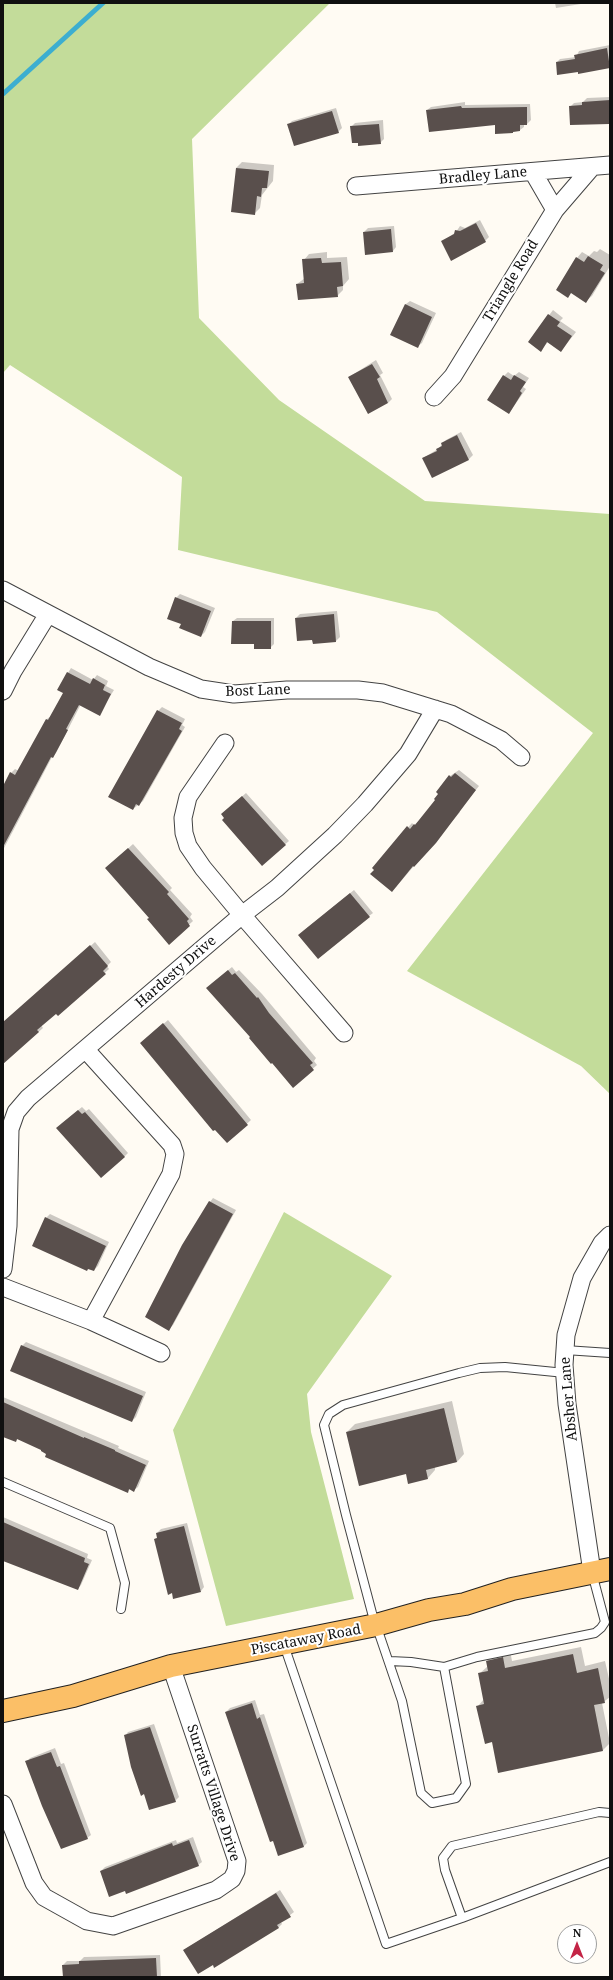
<!DOCTYPE html>
<html>
<head>
<meta charset="utf-8">
<style>
  body { margin:0 }
  #map { position:relative; width:613px; height:1980px; overflow:hidden; background:#fffbf3; font-family:"Noto Serif",serif }
  canvas { display:block }
  .frame { position:absolute; inset:0; border:4px solid #101010; pointer-events:none }
  .north { position:absolute; left:557px; top:1924px; width:40px; height:40px; box-sizing:border-box; background:#fff; border:1px solid #9f9f9f; border-radius:50%; rotate:0deg; font-size:11px; font-weight:700; line-height:16px; text-align:center; color:#101010 }
  .north::after { content:''; display:block; margin:auto; width:14px; height:18px; background:#c42446; clip-path:polygon(50% 0,100% 100%,50% 72%,0 100%) }
</style>
</head>
<body>
<div id="map">
<canvas width="613" height="1980"></canvas>
<div class="frame"></div>
<div class="north">N</div>
</div>
<script>
const g = document.querySelector('canvas').getContext('2d');
g.lineJoin = 'round';
function fillPath(path, color) {
  g.fillStyle = color;
  g.fill(path, 'evenodd');
}
function toPath(rows) {
  const path = new Path2D();
  for (const r of rows) {
    path.moveTo(r[0], r[1]);
    for (let i = 2; i < r.length; i += 2) path.lineTo(r[i], r[i + 1]);
  }
  return path;
}
function trace(path, color, width, dash) {
  g.strokeStyle = color;
  g.lineWidth = width;
  g.lineCap = dash ? 'butt' : 'round';
  g.setLineDash(dash || []);
  g.stroke(path);
}
function drawText(font, color, halo, rows, align = 'center') {
  g.font = font + ' "Noto Serif",serif';
  g.lineWidth = 4;
  g.setLineDash([]);
  g.textBaseline = 'middle';
  g.strokeStyle = halo;
  g.fillStyle = color;
  for (const [text, x, y, turn = 0] of rows) {
    g.save();
    g.translate(x, y);
    g.rotate((+turn || 0) * Math.PI / 180);
    g.textAlign = isNaN(turn) ? turn : align;
    if (halo) g.strokeText(text, 0, 0);
    g.fillText(text, 0, 0);
    g.restore();
  }
}
const forest = toPath([
  [3,3,330,3,192,139,199,318,279,400,425,501,610,514,610,1094,581,1066,407,971,593,733,437,612,178,550,182,477,10,365,3,373],
  [284,1212,392,1276,307,1394,311,1432,354,1599,226,1626,173,1430]
]);
const shadow = toPath([
  [555,3,587,3,556,8],
  [610,45,610,67,579,73,557,62,560,59,576,57,579,51],
  [610,97,610,121,608,123,570,107,574,103,583,102,587,98],
  [465,102,465,105,530,104,531,120,527,124,524,124,524,127,520,130,496,124,427,110,431,107],
  [336,108,342,128,338,132,288,125,292,121],
  [383,120,384,139,380,143,351,127,355,123],
  [242,162,274,165,273,181,262,195,260,208,254,214,236,168],
  [480,220,489,237,485,241,442,242,456,232,460,226,465,228],
  [394,226,396,247,393,251,364,232,368,228],
  [600,249,610,255,610,266,592,296,586,301,577,258,582,252,589,256,594,251,597,252],
  [327,252,327,258,347,257,349,279,343,286,343,290,337,296,297,284,305,278,304,260,309,254],
  [410,301,436,313,422,343,418,346,392,335,406,304],
  [553,310,563,318,560,321,576,332,561,351,548,342,541,350,529,342],
  [376,360,383,373,380,375,392,399,388,403,349,377],
  [508,372,514,376,519,372,529,378,523,387,526,389,509,413,504,376],
  [461,432,473,455,469,459,432,477,423,458,438,449,446,440],
  [180,594,215,608,205,632,201,636,182,624,176,598],
  [337,611,340,637,336,641,313,639,296,618,300,614],
  [237,618,274,618,274,644,270,648,254,643,233,621],
  [71,668,93,680,97,675,108,681,106,686,114,690,99,714,81,704,56,753,52,757,3,850,3,803,11,773,15,769,19,771,47,719,51,716,64,692,58,689],
  [162,707,185,719,182,725,185,727,143,801,133,809,158,711],
  [459,770,479,786,459,811,460,812,396,887,386,852,412,823,414,825,419,821,437,799,450,776],
  [246,793,289,841,262,864,222,814],
  [133,844,172,888,170,890,192,914,190,917,193,921,169,943,110,865],
  [354,890,373,913,369,916,303,931],
  [95,942,111,962,107,966,109,969,58,1015,56,1012,41,1025,43,1028,3,1064,3,1024],
  [232,967,236,972,239,970,262,994,316,1058,314,1061,317,1065,293,1086,252,1037,211,984],
  [168,1020,251,1120,227,1142,145,1040],
  [82,1107,86,1111,89,1109,128,1153,124,1157,61,1124],
  [213,1198,236,1210,173,1325,169,1329,210,1202],
  [50,1214,109,1242,98,1266,94,1270,46,1218],
  [26,1342,146,1392,136,1417,132,1421,22,1346],
  [3,1397,119,1446,118,1448,149,1461,138,1487,134,1490,130,1489,127,1492,43,1449,18,1438,16,1441,3,1436],
  [452,1401,464,1454,457,1462,435,1467,435,1470,428,1478,407,1473,347,1432,355,1424],
  [3,1517,88,1554,87,1558,92,1560,81,1585,78,1589,3,1557],
  [187,1523,204,1587,201,1591,155,1539,158,1537,157,1533,161,1529],
  [581,1647,585,1666,605,1661,610,1683,610,1697,602,1703,610,1743,603,1750,499,1772,493,1741,478,1706,484,1699,479,1674,488,1666,487,1661,495,1653,510,1650,512,1661],
  [255,1700,260,1715,264,1714,307,1843,303,1847,226,1712,230,1708],
  [154,1724,179,1797,175,1801,125,1736,128,1732],
  [55,1748,61,1764,64,1763,91,1835,87,1838,27,1762,30,1758],
  [193,1837,202,1862,198,1865,126,1890,101,1871,105,1867,176,1840,177,1843],
  [280,1890,294,1912,281,1922,282,1924,278,1928,213,1964,184,1950],
  [160,1955,161,1977,64,1977,63,1965,67,1961,80,1961,84,1957]
]);
const stream = toPath([
  [3,94,103,3]
]);
const building = toPath([
  [607,48,610,68,578,74,578,72,557,75,556,62,575,59,574,55],
  [610,100,609,124,570,125,569,106,582,105,582,102],
  [461,106,462,108,527,107,527,125,520,125,520,131,513,132,513,133,495,134,495,125,429,132,426,110],
  [332,111,339,133,294,146,287,124],
  [379,124,381,144,358,146,358,143,352,143,350,126],
  [236,168,269,171,267,188,262,188,261,197,257,196,255,215,231,212],
  [476,223,486,242,451,261,441,241,454,234,455,230,460,231],
  [391,229,393,252,365,255,363,232],
  [588,256,603,265,600,270,605,273,586,303,571,293,568,298,556,290,576,257,584,262],
  [321,258,322,263,341,262,343,286,337,287,338,297,298,300,296,284,304,283,302,259],
  [405,304,432,317,418,348,390,335],
  [548,314,560,322,557,326,572,336,561,352,547,342,541,352,528,342],
  [372,364,380,377,377,379,388,403,368,414,348,377],
  [503,375,511,380,514,375,526,382,520,391,522,393,509,414,487,400],
  [457,435,469,460,432,478,422,458,437,451,436,449,442,446,441,443],
  [175,597,211,611,201,637,179,628,181,624,167,619],
  [334,614,336,642,313,644,312,640,297,641,295,618],
  [232,621,271,621,271,649,254,649,254,644,231,644],
  [67,672,90,684,93,678,105,685,103,690,111,694,100,716,79,705,66,729,68,730,53,758,51,757,3,847,3,786,10,772,15,775,46,719,48,720,63,693,57,690],
  [157,710,182,723,179,729,182,731,139,806,136,804,133,810,108,797],
  [455,773,476,790,436,843,414,867,413,866,392,892,370,874,374,870,372,868,407,826,410,829,414,824,415,825,435,800,434,799,438,794,436,792,449,775,451,777],
  [242,796,286,845,262,866,222,820,224,818,221,814],
  [128,848,169,892,167,894,189,919,187,921,190,926,169,945,147,919,149,918,105,868],
  [350,893,370,917,318,959,298,935],
  [90,945,108,966,103,971,106,974,58,1016,56,1014,37,1030,39,1032,3,1064,3,1022],
  [228,970,232,975,235,973,257,998,258,997,269,1013,313,1063,310,1065,314,1070,293,1088,272,1063,271,1064,249,1038,250,1037,206,988],
  [163,1023,248,1125,227,1143,215,1130,213,1131,140,1043],
  [78,1110,82,1114,85,1112,125,1157,101,1178,56,1128],
  [209,1201,233,1214,169,1331,145,1317,182,1245],
  [45,1217,106,1246,94,1271,88,1269,87,1271,32,1246],
  [21,1345,143,1396,132,1422,10,1371],
  [3,1402,84,1438,84,1437,115,1450,115,1451,146,1465,134,1492,129,1489,128,1493,45,1457,46,1454,41,1451,41,1450,17,1439,16,1442,3,1437],
  [444,1408,457,1462,426,1470,428,1479,408,1484,406,1474,359,1486,346,1432],
  [3,1522,85,1558,84,1562,89,1564,78,1590,3,1561],
  [184,1526,201,1592,173,1599,172,1593,168,1595,154,1539,157,1538,156,1533],
  [573,1654,577,1673,598,1668,605,1703,594,1705,603,1751,498,1773,492,1742,485,1744,476,1706,484,1704,478,1673,488,1671,486,1661,503,1657,505,1668],
  [252,1703,257,1719,260,1717,304,1847,278,1856,273,1841,270,1842,225,1712],
  [150,1727,176,1802,149,1810,144,1794,141,1796,131,1767,124,1735],
  [51,1752,57,1767,60,1766,88,1839,61,1849,42,1806,25,1761],
  [189,1840,199,1866,126,1894,125,1891,109,1897,100,1871,172,1843,173,1846],
  [276,1893,291,1917,277,1925,279,1928,214,1968,213,1965,198,1974,183,1950],
  [156,1958,157,1977,63,1977,62,1965,79,1964,79,1961]
]);
const service = toPath([
  [565,1350,610,1353],
  [3,1482,110,1528,125,1583,121,1609],
  [284,1645,386,1944,462,1918,610,1862],
  [390,1661,411,1662,444,1667,477,1657,595,1633,601,1628,605,1622,592,1573],
  [444,1667,466,1784,456,1798,432,1803,421,1793,402,1701,372,1613,346,1515,324,1425,329,1414,343,1405,459,1373,480,1368,505,1367,565,1373],
  [462,1918,445,1870,443,1858,452,1846,599,1812,610,1813]
]);
const minor = toPath([
  [533,172,555,210],
  [356,186,610,165],
  [434,397,453,376,555,210,592,167],
  [3,590,149,667,201,689,234,694,287,690,358,690,383,693,451,714,501,740,521,757],
  [3,691,13,671,48,614],
  [225,743,188,797,183,818,184,833,188,846,203,868,242,915,344,1033],
  [86,1050,172,1145,175,1154,171,1174,91,1321],
  [3,1269,8,1226,10,1129,16,1112,28,1098,242,915,277,888,335,835,365,804,408,754,435,709],
  [3,1287,91,1321,161,1353],
  [592,1572,567,1404,564,1365,566,1335,582,1278,602,1243,610,1235],
  [3,1804,34,1883,44,1897,87,1921,113,1926,216,1890,232,1879,236,1871,237,1861,171,1666]
]);
const primary = toPath([
  [3,1711,73,1696,171,1666,376,1625,429,1610,465,1604,512,1589,610,1569]
]);
const streetNames = [
  ["Bradley Lane",483,176,-5],
  ["Triangle Road",511,281,-59],
  ["Bost Lane",258,691,-2],
  ["Hardesty Drive",176,972,-41],
  ["Absher Lane",569,1399,-95],
  ["Piscataway Road",306,1640,-11],
  ["Surratts Village Drive",213,1793,72]
];
fillPath(forest, '#c3dc9a');
fillPath(shadow, '#0003');
trace(stream, '#3caed0', 5);
fillPath(building, '#594f4c');
trace(service, '#434343', 10);
trace(minor, '#434343', 19);
trace(primary, '#212121', 24);
trace(service, '#fff', 8);
trace(minor, '#fff', 17);
trace(primary, '#fbbf67', 22);
drawText('14px', '#101010', '#fff', streetNames);
</script>
</body>
</html>
